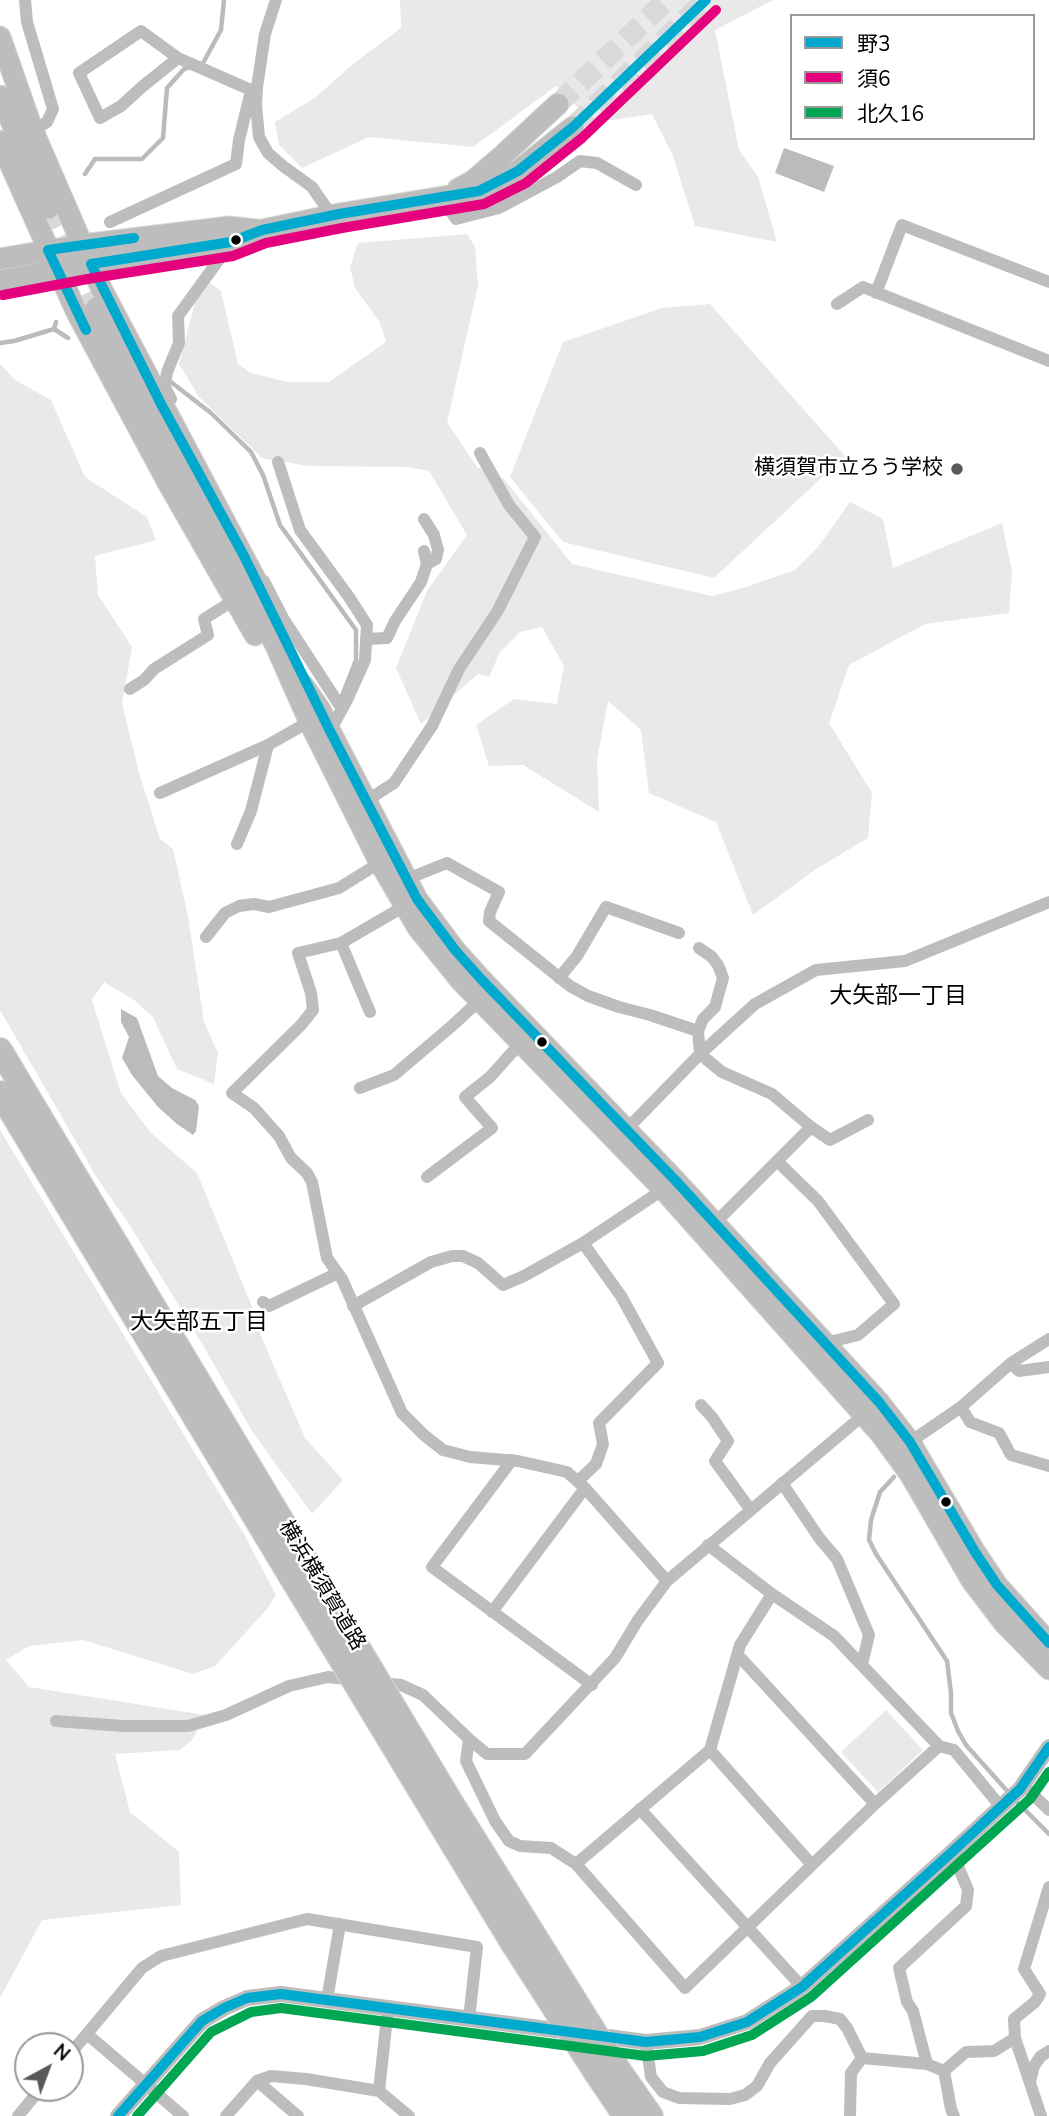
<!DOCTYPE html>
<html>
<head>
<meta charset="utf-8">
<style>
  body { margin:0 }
  #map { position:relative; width:1049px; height:2116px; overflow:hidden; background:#fff; font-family:"Nunito Sans","Noto Sans JP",sans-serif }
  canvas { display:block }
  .legend { position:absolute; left:790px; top:14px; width:245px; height:126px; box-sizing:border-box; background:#fff; border:2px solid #999; margin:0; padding:9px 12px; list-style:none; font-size:21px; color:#000 }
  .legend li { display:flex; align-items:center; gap:14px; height:35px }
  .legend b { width:35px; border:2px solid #999 }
  .north { position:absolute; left:14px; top:2032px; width:70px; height:70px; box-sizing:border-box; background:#fff; border:2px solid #999; border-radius:50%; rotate:41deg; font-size:19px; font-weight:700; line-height:28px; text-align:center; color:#000 }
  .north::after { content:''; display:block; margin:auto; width:24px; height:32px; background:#595959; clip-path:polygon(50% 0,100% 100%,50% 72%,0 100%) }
</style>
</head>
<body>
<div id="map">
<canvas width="1049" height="2116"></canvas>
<ul class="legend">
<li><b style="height:9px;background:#00a9ce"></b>野3</li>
<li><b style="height:9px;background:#e5007d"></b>須6</li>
<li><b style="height:9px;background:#00a651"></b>北久16</li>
</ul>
<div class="north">N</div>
</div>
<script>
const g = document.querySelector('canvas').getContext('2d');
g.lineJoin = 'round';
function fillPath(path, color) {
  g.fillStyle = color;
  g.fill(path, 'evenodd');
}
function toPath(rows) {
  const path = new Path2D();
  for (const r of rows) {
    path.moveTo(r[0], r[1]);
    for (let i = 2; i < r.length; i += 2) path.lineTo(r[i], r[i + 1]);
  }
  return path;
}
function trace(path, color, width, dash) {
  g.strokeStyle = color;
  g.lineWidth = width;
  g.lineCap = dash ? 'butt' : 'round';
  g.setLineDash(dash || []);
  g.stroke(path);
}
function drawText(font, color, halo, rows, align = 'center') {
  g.font = font + ' "Nunito Sans","Noto Sans JP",sans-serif';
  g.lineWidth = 5;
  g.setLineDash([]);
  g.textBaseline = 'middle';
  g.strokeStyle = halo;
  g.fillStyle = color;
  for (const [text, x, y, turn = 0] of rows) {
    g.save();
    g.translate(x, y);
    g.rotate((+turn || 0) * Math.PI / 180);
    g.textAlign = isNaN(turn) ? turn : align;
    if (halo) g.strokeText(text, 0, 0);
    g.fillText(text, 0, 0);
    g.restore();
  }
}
const green = toPath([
  [400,0,773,0,715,30,739,150,758,177,777,242,695,226,673,156,652,114,593,123,556,86,473,147,369,137,302,168,279,145,275,122,316,97,353,64,401,28],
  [467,234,475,247,478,286,447,422,477,467,504,479,572,564,712,596,743,588,795,570,818,547,850,502,883,519,893,568,1002,523,1012,571,1009,613,925,624,849,665,829,723,872,793,868,838,816,869,753,915,716,822,649,793,641,730,608,701,597,760,599,812,523,765,489,766,476,725,514,699,557,704,564,666,542,627,520,632,500,652,489,677,478,674,421,724,396,668,427,591,467,535,429,471,408,467,308,466,262,458,199,397,179,364,200,283,210,283,221,291,238,364,251,373,288,382,329,382,386,342,380,323,355,288,350,267,358,243],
  [710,304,845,456,714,578,563,542,510,477,563,342,662,308],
  [0,364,15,380,51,400,85,477,147,517,156,540,95,556,98,595,132,647,122,703,139,773,160,839,173,849,188,916,204,1022,218,1053,214,1084,177,1069,153,1017,134,1000,104,982,92,1000,121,1093,150,1132,197,1173,253,1309,261,1336,305,1438,343,1480,312,1514,252,1431,204,1347,129,1224,97,1178,0,1010],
  [0,1130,245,1536,276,1595,268,1608,215,1666,193,1674,83,1640,29,1646,6,1660,29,1687,205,1715,193,1739,180,1750,115,1754,130,1812,179,1852,181,1905,42,1920,0,1998],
  [886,1710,923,1750,878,1792,841,1752]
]);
const water = toPath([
  [784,148,834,166,824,192,775,173],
  [121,1009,137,1018,158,1076,172,1088,195,1100,199,1106,196,1131,193,1135,177,1124,158,1107,132,1075,122,1058,129,1037,121,1022]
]);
const stream = toPath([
  [198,65,203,63,221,30,224,0],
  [85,174,95,159,142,159,163,138,167,88,184,69,190,67],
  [54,329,68,338],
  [54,329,56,322],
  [0,343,14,341,54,329],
  [167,379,211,413,251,452,263,475,280,525,356,630,356,660,342,696],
  [894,1477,880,1492,871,1520,869,1540,876,1554,947,1661,951,1693,951,1713,958,1731,966,1745,1009,1793],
  [1015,1800,1049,1834]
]);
const primaryTunnel = toPath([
  [558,104,667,0],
  [573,127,706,0],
  [49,208,96,308]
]);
const minor = toPath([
  [25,0,27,22,53,109,47,122,33,131],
  [276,0,265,34,257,87,256,105,259,137,268,153,283,166,312,187,332,216],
  [178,58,143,86,121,106,100,118,79,73,141,31,178,58,251,90,257,87],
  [441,198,456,219,499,208,557,177,580,161,597,163,636,185],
  [110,222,236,164,239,140,251,91],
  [876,293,902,225,1049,282],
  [837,304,863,287,1049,361],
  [171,399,165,387,167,372,179,343,178,316,231,243],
  [278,462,300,530,349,597,367,625,365,660,347,700,330,731],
  [424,519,434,535,438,550,436,559,427,564],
  [264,581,283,618,342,709],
  [366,639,387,638,395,621,421,582,427,564,424,551],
  [130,689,144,680,154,669,208,635,204,619,234,600],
  [160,793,268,745],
  [366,801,394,783,432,726,459,669,497,612,535,537,509,505,480,453],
  [237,844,251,811,268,745,314,719],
  [407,879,447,863,499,892,490,912,489,921,570,986,588,996,619,1007,650,1015,698,1031],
  [410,903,341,943,298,953,311,993,313,1010,301,1025,232,1093,254,1108,279,1136,291,1158,307,1173,312,1182,327,1258,342,1279,402,1413,424,1435,443,1450,470,1457,518,1461,567,1472,585,1488,667,1581],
  [206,937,225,913,239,906,254,904,269,907,339,888,384,860],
  [341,943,370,1012],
  [699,948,712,957,718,965,723,978,715,1007,703,1019,698,1031,700,1054,722,1072,772,1094,811,1127],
  [559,978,577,956,606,907,679,933],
  [360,1088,394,1075,453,1025,482,998],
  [627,1129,700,1054,755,1004,816,970,905,961,1049,902],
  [777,1161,818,1201,894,1304,858,1335,825,1343],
  [427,1177,492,1128,465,1097,490,1077,525,1038],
  [715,1223,811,1127,830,1140,868,1120],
  [263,1302,269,1306,338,1273],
  [353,1306,431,1262,452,1256,463,1256,478,1263,503,1285,524,1276,583,1243,667,1187],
  [1011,1363,1019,1371,1049,1367],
  [701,1405,712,1417,728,1441,715,1461,750,1509],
  [961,1407,970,1422,999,1433,1011,1455,1049,1466],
  [910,1442,961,1407,1011,1363,1049,1339],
  [512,1460,432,1567,592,1685],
  [578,1481,596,1464,603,1444,599,1423,658,1363,621,1296,583,1243],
  [782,1483,820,1539,837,1559,869,1635,862,1664],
  [708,1545,772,1594,834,1636,939,1746,954,1750,1001,1807],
  [492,1612,585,1488],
  [738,1655,875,1804],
  [379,1683,401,1685,423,1695,469,1739,487,1754,525,1754,615,1658,638,1620,667,1581,867,1412],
  [56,1721,123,1726,188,1726,226,1715,289,1686,328,1677,354,1680],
  [469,1739,466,1761,495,1821,509,1841,520,1846,551,1848,576,1864,685,1988,875,1804,939,1746],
  [710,1750,812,1865],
  [1023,1785,1049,1810],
  [640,1809,802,1987],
  [576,1864,710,1750,740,1645,772,1594],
  [327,2000,340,1924],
  [87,2034,183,2116],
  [1015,2038,1041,2116],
  [646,2042,651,2077,663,2092,679,2098,730,2099,745,2095,757,2086,770,2063,812,2016,825,2016,840,2019,847,2028,862,2058,851,2073,850,2116],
  [70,2054,142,1968,161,1956,307,1919,477,1947,469,2019],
  [862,2058,927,2064,944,2071,966,2052,994,2051,1015,2038,1014,2019,1035,2002,1040,1994,1024,1969,1049,1887],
  [927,2064,913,2011,907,2002,899,1968,966,1906,968,1890,952,1852],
  [944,2071,951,2109,954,2116],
  [257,2081,298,2116],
  [1030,2082,1034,2066,1041,2056,1049,2051],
  [379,2091,388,2008],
  [18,2116,41,2088],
  [226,2116,257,2081,271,2076,306,2079,379,2091,409,2116]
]);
const tertiary = toPath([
  [118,2116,202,2021,224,2008,247,1998,281,1994,646,2042,700,2037,747,2022,802,1987,952,1852,1020,1789,1049,1747]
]);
const primary = toPath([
  [0,37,33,131,102,290,261,590],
  [0,96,49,208],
  [0,141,77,313,167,481,255,635],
  [458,189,473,181,502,156,558,104],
  [0,259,82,245,229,227,257,230],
  [0,281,91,264,231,242,262,230,339,214,479,191,518,171,573,127],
  [96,308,163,440,276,646,310,723,380,863,418,928,461,981,664,1190,880,1433,910,1474,972,1581,1004,1623,1049,1669],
  [303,685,321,711,330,731,417,899,455,950,481,979,675,1180,879,1402,910,1442,975,1552,997,1585,1049,1643]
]);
const motorway = toPath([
  [0,1050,309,1566],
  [0,1093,291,1577],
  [614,2063,651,2116],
  [596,2073,625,2116]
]);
const motorwayBridge = toPath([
  [309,1566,451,1802,614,2063],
  [291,1577,513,1944,596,2073]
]);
const bus1 = toPath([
  [706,0,573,127,518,171,479,191,339,214,262,230,231,242,91,264,161,404,244,556,330,731,417,899,455,950,481,979,675,1180,879,1402,910,1442,975,1552,997,1585,1049,1643],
  [86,330,48,250,134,238],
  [118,2116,202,2021,224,2008,247,1998,281,1994,646,2042,700,2037,747,2022,802,1987,952,1852,1020,1789,1049,1747]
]);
const bus2 = toPath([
  [3,295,93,278,233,256,266,243,342,228,484,204,526,183,582,138,716,10]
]);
const bus3 = toPath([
  [137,2116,211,2032,251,2012,281,2008,646,2056,703,2051,752,2035,811,1997,1030,1799,1049,1772]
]);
const markers = [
  [236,240,6,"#000"],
  [957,469,7,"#595959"],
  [542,1042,6,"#000"],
  [946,1502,6,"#000"]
];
const poiNames = [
  ["横須賀市立ろう学校",943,469]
];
const streetNames = [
  ["横浜横須賀道路",321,1586,59]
];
const neighbourhoodNames = [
  ["大矢部一丁目",898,997],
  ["大矢部五丁目",199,1323]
];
fillPath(green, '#e9e9e9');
fillPath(water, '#bbb');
trace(stream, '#bbb', 4.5);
trace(primaryTunnel, '#d9d9d9', 21, [21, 10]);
trace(primary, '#dbdbdb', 23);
trace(motorway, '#dbdbdb', 26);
trace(minor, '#bdbdbd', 12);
trace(tertiary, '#bdbdbd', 16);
trace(primary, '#bdbdbd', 21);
trace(motorway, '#bdbdbd', 24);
trace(motorwayBridge, '#dbdbdb', 26, []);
trace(motorwayBridge, '#bdbdbd', 24);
trace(bus1, '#00a9ce', 10);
trace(bus2, '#e5007d', 10);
trace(bus3, '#00a651', 10);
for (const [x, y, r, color] of markers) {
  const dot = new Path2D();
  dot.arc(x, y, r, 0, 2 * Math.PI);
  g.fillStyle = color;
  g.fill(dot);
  trace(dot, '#fff', 2.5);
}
drawText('21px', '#000', '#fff', poiNames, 'right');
drawText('21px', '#000', '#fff', streetNames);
drawText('23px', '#000', '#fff', neighbourhoodNames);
</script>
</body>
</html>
